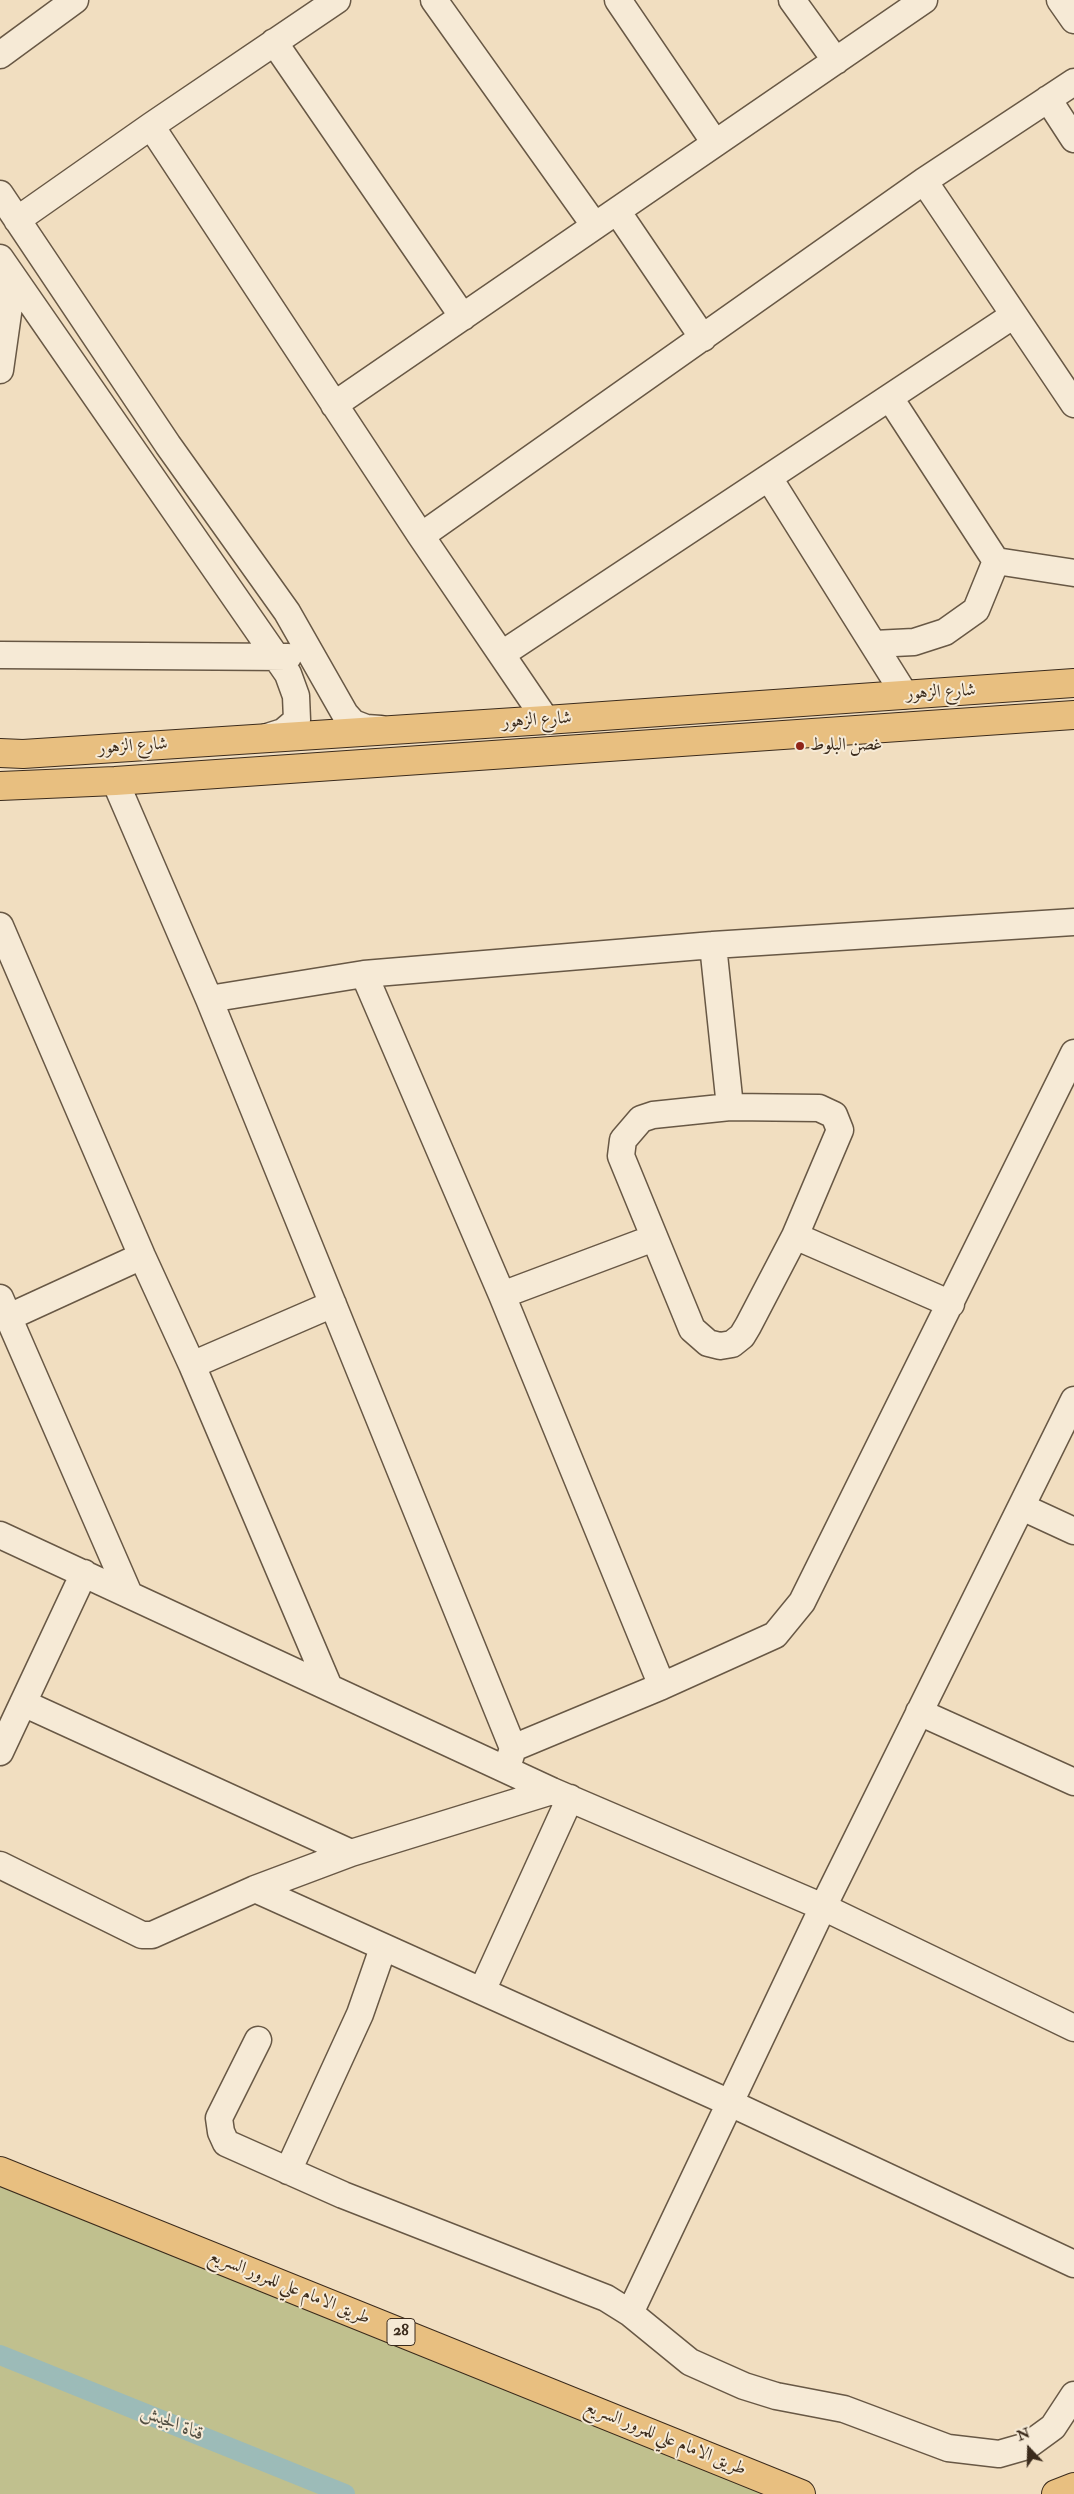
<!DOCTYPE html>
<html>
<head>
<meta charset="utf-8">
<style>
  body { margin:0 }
  #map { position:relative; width:1074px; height:2494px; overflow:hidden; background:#f1dec0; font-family:"IM FELL Double Pica",serif }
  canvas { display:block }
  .north { position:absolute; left:1004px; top:2424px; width:50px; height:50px; -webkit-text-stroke:4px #f6ead6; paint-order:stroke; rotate:339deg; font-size:14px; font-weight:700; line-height:20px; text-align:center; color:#3b2b1c }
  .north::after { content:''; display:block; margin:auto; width:18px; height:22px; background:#3b2b1c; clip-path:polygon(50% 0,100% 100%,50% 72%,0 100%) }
</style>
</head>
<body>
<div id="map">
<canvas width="1074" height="2494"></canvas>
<div class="north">N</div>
</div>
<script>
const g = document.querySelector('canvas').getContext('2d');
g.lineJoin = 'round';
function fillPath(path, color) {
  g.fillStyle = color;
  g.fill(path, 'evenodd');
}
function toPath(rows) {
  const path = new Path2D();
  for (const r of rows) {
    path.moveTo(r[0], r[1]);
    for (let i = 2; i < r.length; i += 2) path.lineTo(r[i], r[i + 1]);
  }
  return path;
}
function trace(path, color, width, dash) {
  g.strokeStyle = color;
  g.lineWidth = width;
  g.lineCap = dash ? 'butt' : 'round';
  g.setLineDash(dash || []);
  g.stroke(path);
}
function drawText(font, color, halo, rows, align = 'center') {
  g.font = font + ' "IM FELL Double Pica",Amiri,serif';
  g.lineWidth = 4;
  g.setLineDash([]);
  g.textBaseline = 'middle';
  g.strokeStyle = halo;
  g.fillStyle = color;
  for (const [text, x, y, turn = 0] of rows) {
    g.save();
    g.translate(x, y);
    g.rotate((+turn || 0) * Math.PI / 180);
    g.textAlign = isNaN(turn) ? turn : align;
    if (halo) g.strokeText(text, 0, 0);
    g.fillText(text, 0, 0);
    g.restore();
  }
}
const green = toPath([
  [0,2179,784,2494,0,2494]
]);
const canal = toPath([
  [0,2355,345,2494]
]);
const minor = toPath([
  [434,0,595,226],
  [618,0,715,143],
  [792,0,836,61],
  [1060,0,1074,20],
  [274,42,463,317],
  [0,55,75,0],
  [1048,99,1074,139],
  [151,126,421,536,546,720],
  [924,181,1074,404],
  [0,194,168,445,287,612,345,714,353,723,366,728,381,729],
  [617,211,703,338],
  [17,220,151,126,337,0],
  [0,258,288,674,296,696,297,720,283,732,264,738],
  [0,370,13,278],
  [890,398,996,561,1074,573],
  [334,405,924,0],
  [769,478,905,695],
  [421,536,924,181,1074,82],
  [874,644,914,642,945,632,976,610,996,561],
  [502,654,1014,315],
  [0,655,288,657],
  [115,781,209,999,513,1748,507,1768],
  [0,926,142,1256,192,1365,329,1687],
  [713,945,730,1107],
  [364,974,502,1295,662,1686],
  [209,999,364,974,713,945,1074,922],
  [730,1107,819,1108,834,1115,840,1130,795,1236,748,1326,742,1336,732,1344,720,1346,708,1343,692,1329,621,1156,623,1140,641,1119,653,1115,730,1107],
  [795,1236,951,1304],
  [502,1295,654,1238],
  [0,1298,129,1594],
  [9,1317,142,1256],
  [192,1365,333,1304],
  [1022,1507,1074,1531],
  [0,1535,552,1791,823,1907,1074,2028],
  [23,1703,351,1853,552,1791],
  [919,1712,1074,1782],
  [513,1748,662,1686,775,1635,802,1602,1074,1053],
  [0,1752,84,1573],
  [0,1865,142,1935,152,1935,255,1889,351,1853],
  [255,1889,730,2103,1074,2264],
  [482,1991,570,1798],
  [258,2040,219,2118,221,2132,226,2143,343,2195,606,2298,630,2313,690,2362,744,2386,776,2396,844,2409,948,2448,999,2454,1027,2446,1053,2427,1074,2395],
  [288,2171,360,2014,383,1948],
  [630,2313,823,1907,1074,1400]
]);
const major = toPath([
  [0,753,23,754,546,720,1074,683],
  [0,786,115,781,1074,715]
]);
const highway = toPath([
  [0,2171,801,2494],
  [1056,2494,1074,2487]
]);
const markers = [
  [800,746,5,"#8f2418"]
];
const shields = [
  [401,2332,28]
];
const shieldNames = [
  ["28",401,2332]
];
const streetNames = [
  ["شارع الزهور",941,693,-3],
  ["شارع الزهور",537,721,-4],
  ["شارع الزهور",133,747,-4],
  ["طريق الامام علي للمرور السريع",289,2288,22],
  ["طريق الامام علي للمرور السريع",665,2439,22]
];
const poiNames = [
  ["غصن البلوط",810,746]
];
const waterNames = [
  ["قناة الجيش",172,2424,22]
];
fillPath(green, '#c0c08e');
trace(canal, '#9cbbb8', 20);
trace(minor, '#685845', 29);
trace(major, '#3b2b1c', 30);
trace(highway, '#3b2b1c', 30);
trace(minor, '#f6ead6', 26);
trace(major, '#e8bf80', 28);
trace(highway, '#e8bf80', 28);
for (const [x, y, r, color] of markers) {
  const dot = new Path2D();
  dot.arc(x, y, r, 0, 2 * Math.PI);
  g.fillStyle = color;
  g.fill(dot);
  trace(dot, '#f6ead6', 2);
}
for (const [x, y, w] of shields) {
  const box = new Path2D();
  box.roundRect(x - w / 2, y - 13.5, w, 27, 4);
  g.fillStyle = '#f6ead6';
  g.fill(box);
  trace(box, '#3b2b1c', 1);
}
drawText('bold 16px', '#3b2b1c', null, shieldNames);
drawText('18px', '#3b2b1c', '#f6ead6', streetNames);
drawText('18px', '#3b2b1c', '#f6ead6', poiNames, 'left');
drawText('italic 19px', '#534f43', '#f6ead6', waterNames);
</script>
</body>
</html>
